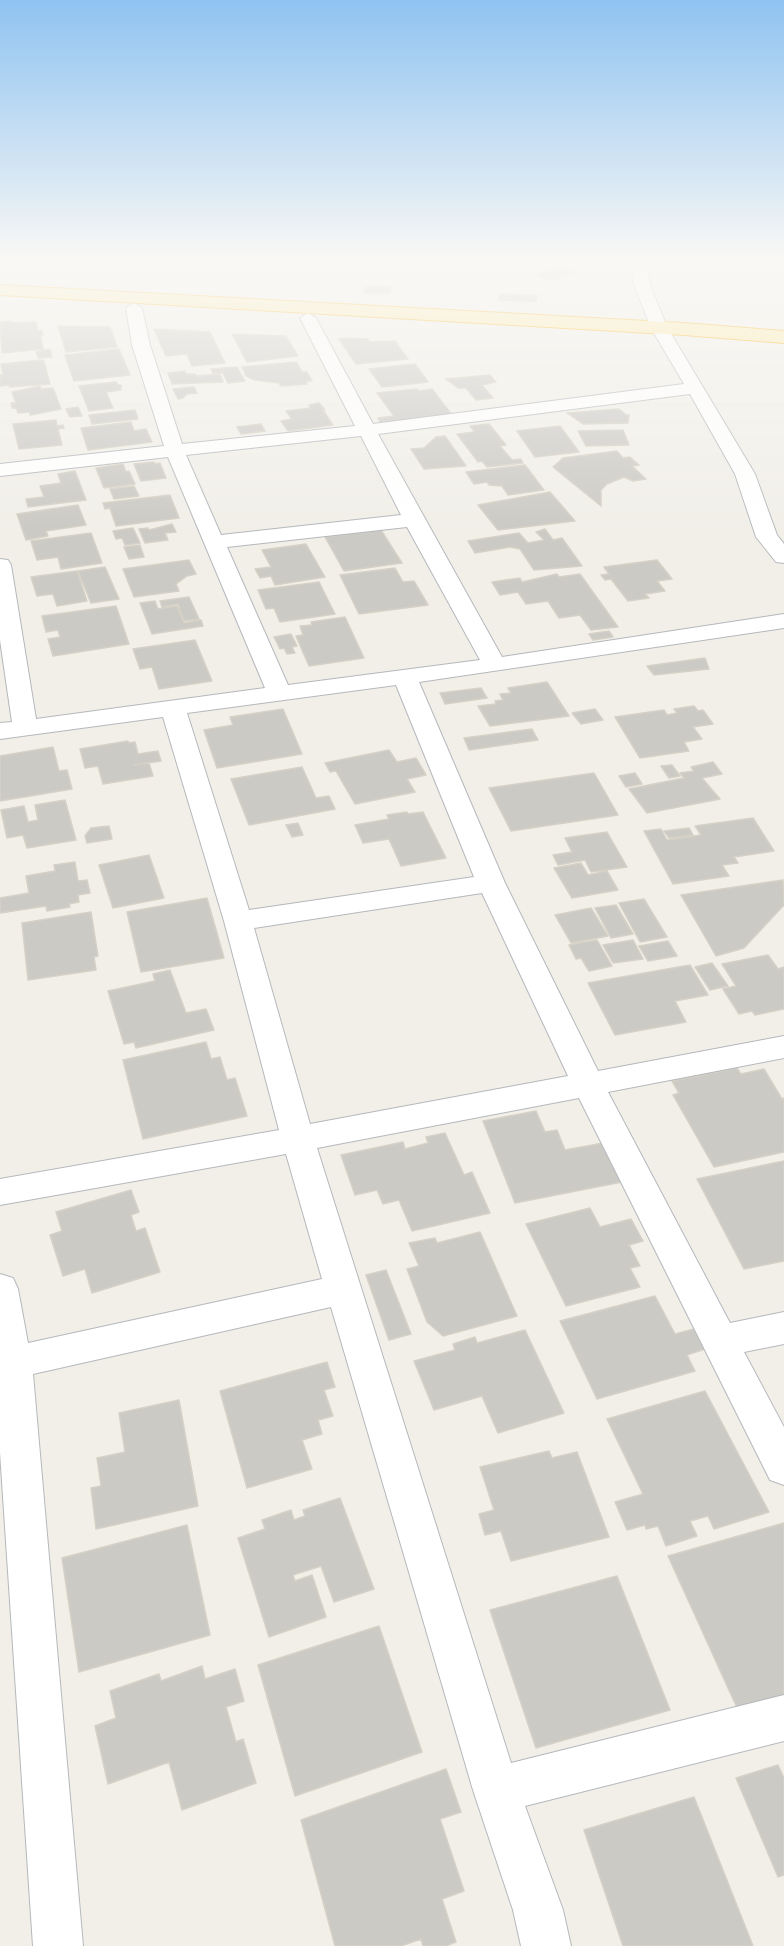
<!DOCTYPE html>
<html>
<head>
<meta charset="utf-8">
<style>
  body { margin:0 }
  canvas { display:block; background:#f1efe8 }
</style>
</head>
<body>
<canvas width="784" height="1946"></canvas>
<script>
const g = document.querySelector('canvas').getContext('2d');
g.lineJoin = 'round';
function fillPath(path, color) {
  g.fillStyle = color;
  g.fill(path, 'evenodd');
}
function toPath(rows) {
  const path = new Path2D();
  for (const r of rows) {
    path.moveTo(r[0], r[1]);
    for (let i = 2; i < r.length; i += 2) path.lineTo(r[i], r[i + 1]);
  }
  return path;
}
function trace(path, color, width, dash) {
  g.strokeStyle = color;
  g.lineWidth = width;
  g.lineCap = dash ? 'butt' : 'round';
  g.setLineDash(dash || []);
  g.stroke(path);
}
const building = toPath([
  [561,267,575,272,551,280,536,275,561,267],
  [365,287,391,287,390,293,364,293,365,287],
  [500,294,537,296,536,302,499,300,500,294],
  [11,321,11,323,36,322,38,331,42,330,43,335,40,335,43,349,2,353,0,322,11,321],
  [58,326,110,327,117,347,66,352,58,326],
  [154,329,210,332,225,363,192,366,187,354,166,356,154,329],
  [232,334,286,336,298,356,247,362,232,334],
  [345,338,368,339,370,342,395,341,408,359,356,364,339,339,345,338],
  [50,349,52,357,38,358,36,352,50,349],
  [119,349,130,375,74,381,65,355,119,349],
  [41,360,44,361,50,384,10,387,9,385,0,386,0,375,3,375,1,364,41,360],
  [296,362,302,372,307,372,312,381,306,381,307,384,281,386,279,383,255,380,246,376,242,367,296,362],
  [415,364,428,382,382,387,369,369,415,364],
  [237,367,245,381,228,383,223,373,213,374,211,369,237,367],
  [185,371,186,374,195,374,196,376,220,374,223,382,172,384,168,373,185,371],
  [490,375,496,382,482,385,493,398,476,400,466,388,458,388,446,379,490,375],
  [116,382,118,385,121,385,121,390,106,392,113,408,89,411,79,386,116,382],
  [40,386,41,389,53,388,61,409,30,415,30,412,18,413,16,408,12,408,11,403,16,403,12,392,40,386],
  [194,387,197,393,187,394,183,398,178,399,173,389,194,387],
  [417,389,419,391,432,389,452,415,381,424,378,418,394,416,377,393,417,389],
  [319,403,325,410,323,410,333,425,288,431,281,421,292,419,286,411,311,408,309,405,319,403],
  [78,407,82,416,70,417,66,409,78,407],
  [619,409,626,415,629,415,628,423,583,424,567,413,619,409],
  [135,410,138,419,92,424,89,415,135,410],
  [56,420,57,426,63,425,64,428,58,429,62,445,19,449,13,424,56,420],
  [131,422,134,431,146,429,152,442,88,450,81,428,131,422],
  [261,424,265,431,241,434,237,427,261,424],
  [489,424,506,445,500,446,512,460,521,459,523,463,487,467,482,461,478,462,457,434,475,432,470,426,489,424],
  [560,426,579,452,535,457,517,431,560,426],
  [623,430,629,445,586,446,578,431,623,430],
  [445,436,466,466,424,469,411,449,424,448,436,437,445,436],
  [617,451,623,458,630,457,639,465,632,466,646,479,633,481,624,477,607,484,601,490,601,506,553,467,563,458,617,451],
  [154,462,155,464,160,463,166,478,141,481,134,464,154,462],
  [123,464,126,472,129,471,135,484,104,488,96,468,123,464],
  [525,465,544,490,508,495,502,486,489,485,487,482,474,484,466,472,525,465],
  [75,471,86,500,28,507,26,499,44,497,40,486,61,483,58,474,75,471],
  [134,486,139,496,114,499,110,489,134,486],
  [550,492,575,521,498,530,478,505,550,492],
  [170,495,179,518,116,526,110,508,105,509,103,503,170,495],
  [78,505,86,525,46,531,48,536,26,540,17,514,78,505],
  [172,524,176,532,165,533,168,540,145,543,139,529,148,528,149,530,172,524],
  [133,528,140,543,125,545,122,538,116,539,113,531,133,528],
  [545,529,553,540,562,538,582,566,534,570,520,549,510,547,475,553,468,541,519,533,528,543,544,540,536,532,545,529],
  [381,530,402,563,344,571,325,537,381,530],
  [91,533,102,563,61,569,58,557,37,560,31,541,91,533],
  [306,544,325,577,275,585,271,576,260,578,255,569,271,567,262,550,306,544],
  [140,545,144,557,129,559,124,547,140,545],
  [189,560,196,574,187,576,176,584,179,591,134,597,123,569,189,560],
  [657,560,672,579,657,581,665,591,645,594,649,598,628,601,611,579,605,580,601,575,609,574,604,567,657,560],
  [105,567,119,599,91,603,78,571,105,567],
  [395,568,403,582,414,581,428,605,359,614,340,575,395,568],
  [77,571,87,601,57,606,53,594,37,596,31,577,77,571],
  [557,574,559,577,580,574,618,627,591,630,580,615,559,618,548,601,526,604,518,592,500,595,492,582,520,578,522,582,557,574],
  [319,582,335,614,280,622,274,608,266,609,258,590,319,582],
  [189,597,199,619,184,621,178,604,162,607,160,601,189,597],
  [155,601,158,609,177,606,184,623,201,620,203,626,152,634,140,603,155,601],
  [116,606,129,644,53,656,48,639,60,637,58,630,46,632,42,616,116,606],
  [345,617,364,658,309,666,296,636,303,635,300,626,312,625,311,622,345,617],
  [609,631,613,637,593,640,589,634,609,631],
  [291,634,297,646,292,647,295,653,287,654,284,648,280,649,274,637,291,634],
  [195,640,212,681,159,689,152,667,140,669,133,649,195,640],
  [705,658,709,669,654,675,647,666,705,658],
  [547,682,569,716,490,726,478,706,496,704,495,701,503,700,500,694,511,693,508,688,547,682],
  [481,688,487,698,445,704,440,693,481,688],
  [694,706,698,711,703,710,713,724,693,727,702,739,684,742,689,751,640,758,615,717,664,710,667,715,677,713,674,709,694,706],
  [283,709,302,754,217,768,204,730,233,725,230,717,283,709],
  [595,709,603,720,581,724,572,713,595,709],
  [532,729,538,740,469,750,464,738,532,729],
  [128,741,128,743,135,742,138,754,158,751,161,761,134,765,149,763,153,776,103,784,98,766,85,768,80,749,128,741],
  [53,747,59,771,67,770,72,789,0,801,0,756,53,747],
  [389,750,397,762,416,758,426,775,407,779,415,792,355,804,336,771,330,772,325,763,389,750],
  [713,762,722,774,702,778,720,799,647,813,629,789,684,778,680,773,694,771,691,767,713,762],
  [672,765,680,776,669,778,661,766,672,765],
  [302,767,316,798,329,796,335,809,249,825,231,779,302,767],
  [594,773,618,815,511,831,489,788,594,773],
  [635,773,642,784,626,787,619,776,635,773],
  [65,800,76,840,27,848,23,835,7,838,1,810,24,806,28,822,38,820,35,805,65,800],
  [407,812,408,814,423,812,446,858,401,866,389,839,363,843,355,825,389,819,387,815,407,812],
  [753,818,774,851,734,857,738,863,722,865,729,876,673,884,644,831,661,829,667,840,701,835,695,826,753,818],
  [298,823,303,835,292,837,286,825,298,823],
  [109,826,112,839,87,843,85,836,91,828,109,826],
  [689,828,693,835,669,838,664,831,689,828],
  [607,832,627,867,591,872,585,860,558,865,553,855,572,852,565,838,607,832],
  [149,855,164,898,113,908,99,865,149,855],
  [75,862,78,881,87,880,90,893,78,895,79,902,69,904,70,907,47,911,46,906,0,913,0,898,29,893,26,876,55,871,54,865,75,862],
  [581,863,588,875,607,871,618,890,572,898,554,868,581,863],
  [783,880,784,905,744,948,716,956,681,895,783,880],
  [207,898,224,958,141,972,127,912,207,898],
  [644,899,667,937,640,942,619,903,644,899],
  [616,905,633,934,611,938,595,908,616,905],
  [591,908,608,936,571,943,555,915,591,908],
  [91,912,98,956,94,957,96,970,28,980,22,923,91,912],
  [597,940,612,966,589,971,581,958,576,959,569,945,597,940],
  [633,940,643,959,613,963,603,945,633,940],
  [668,941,677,956,648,961,639,946,668,941],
  [768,955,778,969,784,967,784,1009,755,1015,752,1011,739,1014,723,989,736,986,722,964,768,955],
  [712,963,728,986,710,990,695,967,712,963],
  [690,965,708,995,675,1001,686,1022,615,1035,588,983,690,965],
  [170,970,186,1013,206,1009,214,1030,136,1048,134,1042,124,1044,108,991,155,981,153,974,170,970],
  [206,1042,211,1059,220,1057,227,1080,235,1078,247,1116,143,1139,123,1060,206,1042],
  [737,1068,741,1074,764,1069,782,1099,784,1098,784,1152,714,1167,673,1095,679,1093,672,1081,737,1068],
  [536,1111,545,1132,557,1130,565,1150,609,1142,627,1181,515,1203,483,1121,536,1111],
  [445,1133,464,1175,472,1172,490,1213,412,1231,399,1200,383,1204,377,1190,355,1195,341,1155,403,1142,405,1149,428,1143,426,1137,445,1133],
  [784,1161,784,1261,744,1269,697,1179,784,1161],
  [131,1190,139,1212,131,1215,136,1231,145,1228,160,1272,92,1293,85,1269,63,1276,50,1235,62,1231,56,1212,131,1190],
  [590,1208,600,1227,631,1219,643,1241,629,1245,640,1266,630,1268,640,1287,566,1306,526,1224,590,1208],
  [480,1232,517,1316,443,1336,427,1322,407,1269,419,1266,409,1243,435,1238,437,1243,480,1232],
  [386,1270,411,1334,389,1340,366,1275,386,1270],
  [655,1296,675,1334,694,1329,705,1349,687,1355,695,1371,597,1399,560,1321,655,1296],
  [525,1330,564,1413,498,1433,482,1396,434,1410,414,1361,455,1350,453,1344,475,1337,477,1343,525,1330],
  [327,1362,335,1387,324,1390,333,1416,318,1420,322,1434,302,1440,312,1469,247,1488,220,1391,327,1362],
  [705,1391,769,1512,714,1529,708,1516,690,1521,697,1536,666,1546,658,1526,646,1529,645,1525,627,1530,615,1502,643,1494,607,1419,705,1391],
  [179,1400,198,1506,96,1529,91,1488,101,1486,97,1458,125,1452,119,1413,179,1400],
  [549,1451,552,1458,577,1452,609,1537,511,1561,501,1531,485,1535,479,1514,494,1510,480,1467,549,1451],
  [340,1498,374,1589,334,1602,321,1566,293,1575,295,1581,312,1575,326,1617,269,1637,238,1538,265,1529,262,1520,291,1510,294,1520,305,1516,303,1510,340,1498],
  [784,1523,784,1695,738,1710,668,1556,784,1523],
  [187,1525,210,1635,79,1672,62,1558,187,1525],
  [617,1576,670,1710,536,1748,490,1610,617,1576],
  [379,1626,422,1752,295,1796,258,1665,379,1626],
  [202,1666,205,1679,235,1669,244,1701,226,1707,236,1742,243,1739,256,1783,182,1810,169,1762,108,1784,95,1726,116,1718,110,1691,159,1674,161,1681,202,1666],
  [778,1765,784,1778,784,1875,778,1877,736,1778,778,1765],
  [446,1769,461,1812,440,1819,464,1891,442,1899,456,1942,446,1946,423,1946,421,1939,401,1946,335,1946,301,1820,446,1769],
  [694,1797,753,1946,623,1946,584,1830,694,1797]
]);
const minor = toPath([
  [627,257,643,257,652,290,667,327,755,474,777,535,784,544,784,563,776,562,756,537,735,474,690,394,378,434,502,657,784,614,784,628,419,682,505,883,598,1071,784,1036,784,1058,608,1092,730,1323,784,1312,784,1344,744,1352,784,1427,784,1485,770,1480,579,1098,317,1148,511,1763,784,1695,784,1741,525,1806,563,1910,571,1946,521,1946,513,1910,473,1790,331,1307,33,1374,83,1946,33,1946,0,1452,0,1274,13,1278,18,1289,28,1343,322,1279,286,1154,0,1205,0,1179,279,1130,224,921,163,717,0,739,0,723,12,722,0,640,0,559,8,560,11,565,36,719,265,688,168,457,0,476,0,464,164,446,132,345,126,308,134,303,142,308,150,345,182,444,355,426,300,318,308,313,316,318,373,424,684,384,651,328,636,290,627,257],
  [361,436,401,515,221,535,186,455,361,436],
  [407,527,480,660,288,685,227,547,407,527],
  [396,685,474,877,249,910,187,713,396,685],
  [482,893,568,1076,310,1124,254,928,482,893]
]);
const trunk = toPath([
  [0,285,684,323,784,331,784,343,684,335,0,295,0,285]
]);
fillPath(building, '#cccac5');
trace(building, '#d6d1c6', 1.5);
trace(minor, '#b5b8bc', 2);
trace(trunk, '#f9ab00', 2);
fillPath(minor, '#fff');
fillPath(trunk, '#feeaa1');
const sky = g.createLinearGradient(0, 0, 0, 529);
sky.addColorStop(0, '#8fc3f1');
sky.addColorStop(0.49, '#f9f8f5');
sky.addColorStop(1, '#f9f8f500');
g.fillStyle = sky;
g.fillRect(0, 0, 784, 529);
</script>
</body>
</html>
